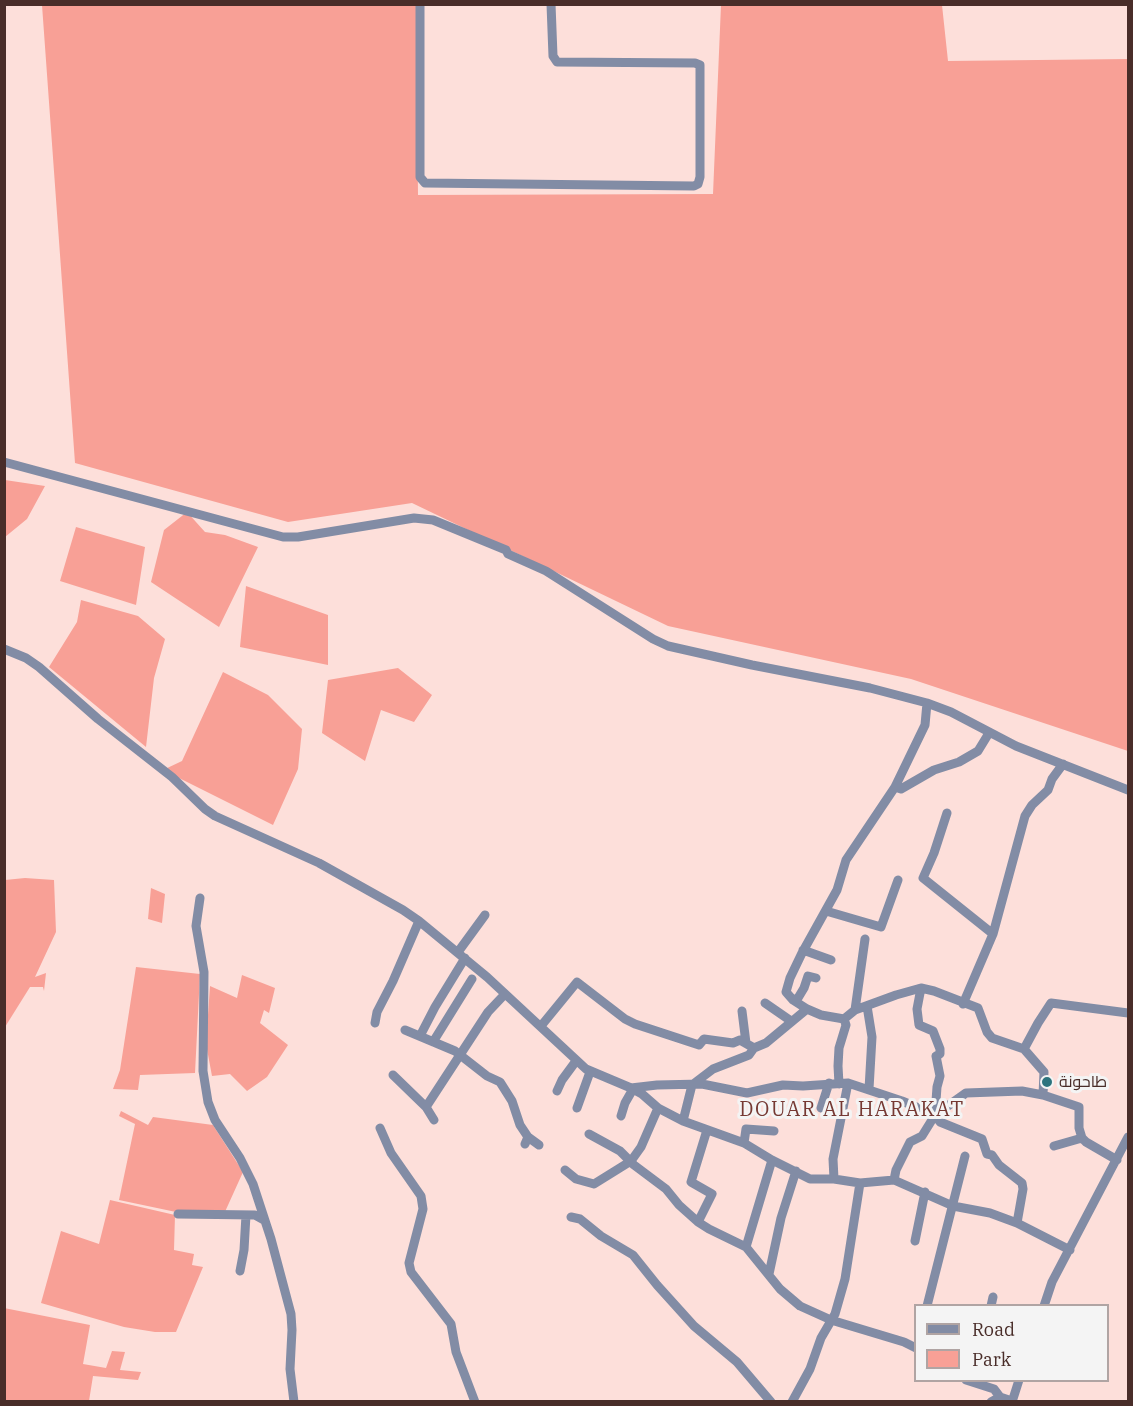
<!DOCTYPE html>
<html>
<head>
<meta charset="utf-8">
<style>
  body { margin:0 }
  #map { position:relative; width:1133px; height:1406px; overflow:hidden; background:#fddfda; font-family:"IBM Plex Serif",serif }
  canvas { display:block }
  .frame { position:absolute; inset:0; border:6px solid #492d29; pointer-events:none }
  .legend { position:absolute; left:914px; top:1304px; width:195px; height:78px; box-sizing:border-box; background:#f4f4f4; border:2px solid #b0a4a3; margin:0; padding:8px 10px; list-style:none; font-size:18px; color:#492d29 }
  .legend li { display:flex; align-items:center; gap:12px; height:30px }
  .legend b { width:30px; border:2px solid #b0a4a3 }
</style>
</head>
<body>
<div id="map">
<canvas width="1133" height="1406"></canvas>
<div class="frame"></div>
<ul class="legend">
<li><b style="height:8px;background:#828ca5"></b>Road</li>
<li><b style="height:16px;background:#f8a096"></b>Park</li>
</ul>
</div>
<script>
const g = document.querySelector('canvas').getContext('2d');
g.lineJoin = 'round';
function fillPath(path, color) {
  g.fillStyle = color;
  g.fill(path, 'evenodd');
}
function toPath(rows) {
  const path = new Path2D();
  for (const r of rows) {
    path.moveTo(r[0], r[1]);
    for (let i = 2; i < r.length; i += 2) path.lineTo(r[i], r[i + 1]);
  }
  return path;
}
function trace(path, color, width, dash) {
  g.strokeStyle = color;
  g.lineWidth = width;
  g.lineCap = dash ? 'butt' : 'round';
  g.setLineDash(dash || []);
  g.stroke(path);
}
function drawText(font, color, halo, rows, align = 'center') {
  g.font = font + ' "IBM Plex Serif",Cairo,serif';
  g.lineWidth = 6;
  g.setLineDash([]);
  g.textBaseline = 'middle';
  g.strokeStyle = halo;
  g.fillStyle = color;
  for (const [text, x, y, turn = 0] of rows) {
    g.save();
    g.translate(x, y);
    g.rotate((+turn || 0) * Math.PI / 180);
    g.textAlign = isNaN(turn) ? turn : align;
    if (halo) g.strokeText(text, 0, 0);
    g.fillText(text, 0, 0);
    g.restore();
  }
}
const green = toPath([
  [42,5,416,5,418,195,713,194,721,5,942,5,948,61,1128,59,1128,751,911,679,668,626,412,503,288,522,75,463],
  [5,480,45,486,27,519,5,537],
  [187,512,205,532,225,535,258,547,219,627,151,582,164,530],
  [76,527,145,547,136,605,60,581],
  [246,586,328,615,328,665,240,647],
  [81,600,138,616,165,639,154,678,146,747,49,667,77,622],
  [398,668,432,695,414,722,381,710,365,761,322,733,328,680],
  [223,672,268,695,302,729,298,769,273,825,163,770,182,761],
  [25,878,54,880,56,932,35,977,46,973,44,991,43,987,30,987,5,1027,5,880],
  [151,888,165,894,162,923,148,919],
  [136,967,200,974,195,1073,140,1075,138,1090,113,1089,120,1070],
  [242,975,275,988,269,1013,264,1010,260,1023,288,1045,267,1077,247,1091,230,1074,212,1076,206,1044,210,986,237,998],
  [121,1111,148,1125,153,1117,213,1125,243,1172,224,1214,176,1212,119,1200,135,1124,119,1116],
  [110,1200,175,1215,174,1250,194,1254,192,1265,203,1267,176,1332,155,1332,124,1327,41,1303,61,1231,99,1244],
  [4,1308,90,1325,83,1364,106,1368,112,1351,125,1352,120,1370,141,1372,138,1380,93,1376,89,1401,5,1401]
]);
const minor = toPath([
  [420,4,420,177,425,183,694,186,698,184,700,177,700,65,695,63,557,62,553,56,551,4],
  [4,462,283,537,298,537,414,518,433,520,506,550,508,554,546,571,653,639,668,646,752,665,870,688,927,703,951,712,1016,746,1128,790],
  [4,649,26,658,39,667,98,719,172,777,205,809,215,816,319,863,403,910,419,921,487,977,586,1069,631,1088,642,1094,658,1108,683,1121,744,1143,772,1160,810,1179,834,1179,860,1183,845,1279,835,1314,821,1338,810,1369,792,1402],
  [927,703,925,725,895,787,846,860,837,890,802,953,790,978,786,992,793,1000,807,1009,821,1015,844,1019,855,1010,896,995,921,988,934,991,978,1008,987,1032,992,1038,1024,1049,1038,1023,1051,1003,1128,1013],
  [895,787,901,789,934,770,959,762,978,751,989,733],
  [947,813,934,853,923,878,993,934],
  [200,898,196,926,204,972,203,1071,208,1102,215,1120,240,1158,253,1184,271,1239,291,1314,292,1330,290,1369,294,1402],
  [826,911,881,927,898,880],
  [803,950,831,960],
  [458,952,485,915],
  [921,988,917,1009,919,1025,933,1031,940,1049,940,1054,936,1056,940,1076,937,1087,935,1115],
  [793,1000,798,998,804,988,808,976,816,978],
  [765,1003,791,1021],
  [963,1004,993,934,1025,816,1032,805,1048,790,1052,779,1063,764],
  [867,1006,872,1037,869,1089],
  [855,1010,865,939],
  [742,1011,746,1043],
  [375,1023,377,1012,393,981,419,921],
  [541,1026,577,982,625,1019,635,1024,699,1045,704,1039,733,1043,740,1040,754,1048],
  [405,1030,455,1051,487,1076,500,1082,512,1101,520,1125,528,1137,525,1144],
  [420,1036,435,1007,465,958],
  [433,1042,472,979],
  [1024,1049,1044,1072,1043,1095],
  [393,1075,426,1107,488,1012,505,994],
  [839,1084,838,1066,839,1048,846,1025,844,1019],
  [631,1088,657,1085,702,1084,747,1093,783,1085,803,1086,848,1083,902,1101,935,1115,940,1122,982,1139,987,1154,992,1155,999,1165,1022,1183,1023,1189,1017,1223],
  [557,1091,562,1080,576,1061],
  [426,1107,434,1120],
  [577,1108,590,1072],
  [821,1108,829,1083],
  [621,1116,625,1103,633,1089],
  [683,1121,692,1085,713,1069,749,1055,754,1048,766,1043,807,1009],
  [380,1128,391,1153,421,1196,423,1209,409,1263,411,1272,451,1324,456,1352,475,1402],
  [589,1134,620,1151,634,1165,666,1189,679,1205,698,1222,709,1229,746,1247,772,1160],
  [528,1137,539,1145],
  [744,1143,746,1129,774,1131],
  [1054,1146,1082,1138],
  [565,1170,576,1179,594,1184,631,1161,641,1147,658,1108],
  [834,1179,833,1159,848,1083],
  [894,1180,896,1170,910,1142,922,1136,935,1115,966,1093,1022,1091,1043,1095,1079,1107,1079,1128,1082,1138,1086,1142,1117,1160],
  [860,1183,894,1180,953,1206,990,1213,1017,1223,1070,1250],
  [178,1214,255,1215,264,1220],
  [571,1217,580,1219,601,1236,633,1255,657,1285,694,1326,737,1362,771,1402],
  [698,1222,712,1194,691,1182,707,1130],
  [915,1241,925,1192],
  [746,1247,780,1289,800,1306,831,1320,904,1342,916,1348],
  [240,1271,244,1250,246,1215],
  [769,1274,781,1218,796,1171],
  [927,1306,965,1156],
  [991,1306,993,1297],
  [1044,1306,1052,1282,1128,1137],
  [966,1380,994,1389,1000,1397],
  [991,1402,1000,1397,1012,1401],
  [1012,1402,1019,1380]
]);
const markers = [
  [1047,1082,6,"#2c747e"]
];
const poiNames = [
  ["طاحونة",1059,1082]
];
const quarterNames = [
  ["DOUAR AL HARAKAT",852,1110]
];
fillPath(green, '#f8a096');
trace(minor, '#828ca5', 9);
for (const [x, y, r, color] of markers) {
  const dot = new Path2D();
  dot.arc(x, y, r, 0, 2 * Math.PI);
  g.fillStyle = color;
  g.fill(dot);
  trace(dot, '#f4f4f4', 2);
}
drawText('16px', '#492d29', '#f4f4f4', poiNames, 'left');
g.letterSpacing = '1.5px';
drawText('20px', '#763933', '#f4f4f4', quarterNames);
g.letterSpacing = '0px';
</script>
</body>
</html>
